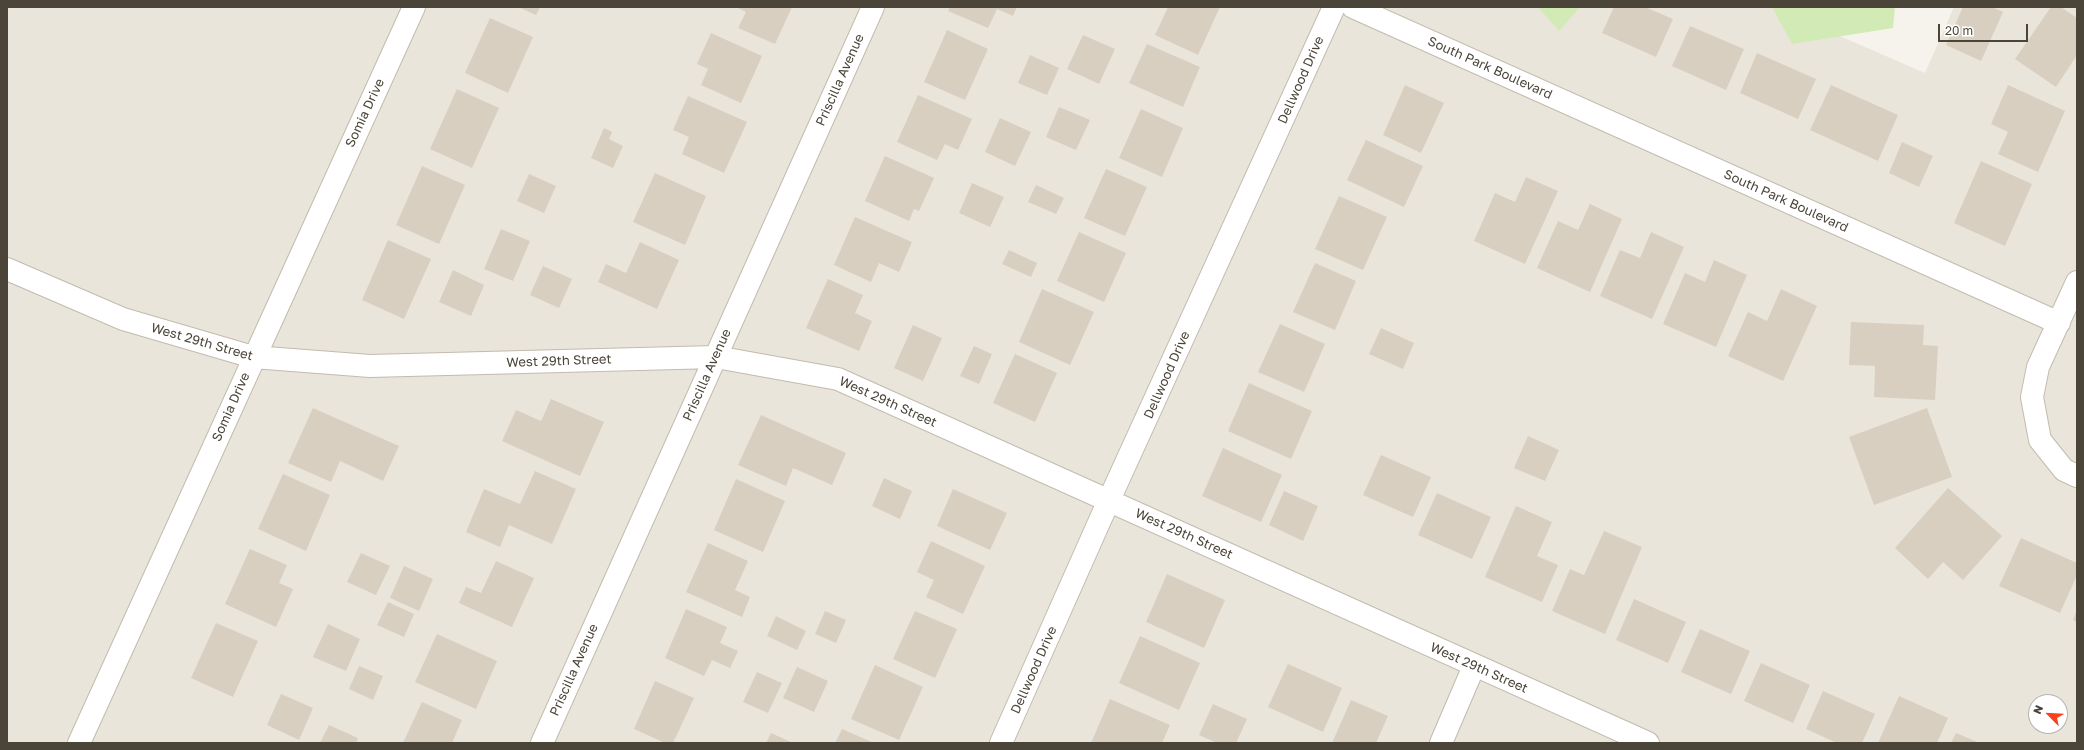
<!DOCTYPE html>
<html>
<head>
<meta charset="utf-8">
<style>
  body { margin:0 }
  #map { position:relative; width:2084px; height:750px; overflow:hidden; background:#f6f3ec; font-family:"Golos Text",sans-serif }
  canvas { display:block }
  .frame { position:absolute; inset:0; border:8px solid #4b4439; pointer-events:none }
  .north { position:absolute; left:2028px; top:694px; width:40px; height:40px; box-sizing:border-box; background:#fff; border:1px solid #b7b4b0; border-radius:50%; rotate:294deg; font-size:11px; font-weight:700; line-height:16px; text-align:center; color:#4b4439 }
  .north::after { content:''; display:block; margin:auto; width:14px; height:18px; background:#fc3f1d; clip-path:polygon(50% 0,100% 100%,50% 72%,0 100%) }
  .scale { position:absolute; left:1938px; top:24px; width:90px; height:18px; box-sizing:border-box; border:2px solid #4b4439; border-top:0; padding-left:5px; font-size:12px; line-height:14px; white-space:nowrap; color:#4b4439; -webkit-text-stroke:3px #fff; paint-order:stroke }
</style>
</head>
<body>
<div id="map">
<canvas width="2084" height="750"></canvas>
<div class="frame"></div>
<div class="north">N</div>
<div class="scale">20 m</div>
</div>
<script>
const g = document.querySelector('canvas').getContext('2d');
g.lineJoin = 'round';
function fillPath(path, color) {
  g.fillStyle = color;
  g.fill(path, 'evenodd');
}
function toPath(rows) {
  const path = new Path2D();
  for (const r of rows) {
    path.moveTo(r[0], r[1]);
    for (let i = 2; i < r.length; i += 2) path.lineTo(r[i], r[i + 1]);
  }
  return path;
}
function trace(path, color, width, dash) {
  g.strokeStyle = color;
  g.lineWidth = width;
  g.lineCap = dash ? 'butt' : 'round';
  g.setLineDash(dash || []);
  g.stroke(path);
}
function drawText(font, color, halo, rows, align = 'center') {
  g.font = font + ' "Golos Text",sans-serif';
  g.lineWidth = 3.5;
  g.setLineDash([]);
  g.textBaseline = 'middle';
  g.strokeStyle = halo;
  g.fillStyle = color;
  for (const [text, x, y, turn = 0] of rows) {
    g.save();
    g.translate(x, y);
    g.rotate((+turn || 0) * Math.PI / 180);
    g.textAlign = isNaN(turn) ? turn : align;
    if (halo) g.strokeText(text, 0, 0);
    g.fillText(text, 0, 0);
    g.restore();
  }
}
const residential = toPath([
  [7,7,1773,7,1925,73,1954,7,2077,7,2077,743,7,743],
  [2036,702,2060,702,2060,726,2036,726]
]);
const green = toPath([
  [1538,7,1580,7,1559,31],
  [1772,7,1895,7,1893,28,1792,44]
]);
const building = toPath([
  [518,7,540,7,536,15],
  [736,7,792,7,775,44,738,28,746,12],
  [950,7,1017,7,1013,16,997,9,988,28,948,11],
  [1168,7,1220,7,1198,55,1155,35],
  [1614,7,1645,7,1673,19,1656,57,1602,33],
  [1963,7,1992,7,2003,12,1981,61,1946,45],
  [2051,7,2061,7,2077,18,2077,55,2056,87,2015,59],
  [490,18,533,37,508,93,465,73],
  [1690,26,1744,49,1726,90,1672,66],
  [947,30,988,49,965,100,924,82],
  [711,33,762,56,741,103,701,85,708,69,697,64],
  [1083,35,1115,49,1099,84,1067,69],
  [1147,44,1200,67,1183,107,1129,83],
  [1757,53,1816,79,1798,119,1740,93],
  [1030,55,1059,68,1047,95,1018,83],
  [1405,85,1444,103,1421,153,1383,135],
  [1831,85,1898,115,1878,161,1810,130],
  [2008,85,2065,111,2038,172,1998,154,2008,132,1991,124],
  [457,89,499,108,472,168,430,149],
  [918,95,972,119,958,150,945,144,937,160,897,142],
  [688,96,747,122,724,173,682,154,689,137,673,130],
  [1059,107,1090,120,1076,150,1046,137],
  [1141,109,1183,128,1162,177,1119,158],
  [1000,118,1031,132,1015,166,985,152],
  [604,128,612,132,609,139,623,146,613,168,591,158],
  [1366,140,1423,166,1404,207,1347,180],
  [1902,142,1933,156,1919,187,1889,173],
  [885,156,934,178,919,211,914,209,909,221,865,201],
  [1981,161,2032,184,2005,246,1954,223],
  [422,166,465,185,439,244,396,225],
  [1106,169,1147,187,1125,236,1084,218],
  [655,173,706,196,685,245,633,222],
  [529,174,556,186,544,213,517,201],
  [1526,177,1558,191,1525,264,1474,241,1495,193,1515,202],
  [972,183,1004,197,990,227,959,213],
  [1036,185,1064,198,1056,214,1028,202],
  [1339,196,1387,217,1363,270,1315,249],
  [1590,204,1622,219,1590,292,1537,268,1558,221,1578,230],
  [855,217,912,242,899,272,879,263,871,282,834,265],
  [501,229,530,241,513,281,484,269],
  [1079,232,1126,253,1104,302,1057,281],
  [1651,232,1684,247,1652,319,1600,296,1620,250,1640,258],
  [388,240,431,259,404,319,362,300],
  [640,242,679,260,657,309,598,282,606,264,626,273],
  [1009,250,1037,263,1031,277,1002,264],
  [1714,260,1747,275,1716,347,1663,324,1685,273,1705,282],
  [1315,263,1356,281,1335,330,1293,312],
  [543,266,572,279,559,308,530,295],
  [453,270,484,285,471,316,439,302],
  [828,279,863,295,855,313,872,321,859,351,806,328],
  [1042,289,1094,312,1070,365,1019,342],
  [1781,289,1817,306,1783,381,1728,356,1748,312,1767,321],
  [1851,322,1924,325,1923,345,1938,346,1935,400,1874,397,1875,366,1849,365],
  [1280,324,1325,344,1304,392,1258,372],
  [913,325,942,338,923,381,894,368],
  [1381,328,1414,343,1403,369,1369,354],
  [974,346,992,354,979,384,960,376],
  [1015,354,1057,373,1035,422,993,403],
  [1249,383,1312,411,1291,459,1228,431],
  [551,399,604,422,580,476,502,441,516,410,541,421],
  [313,408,399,446,383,481,340,461,331,482,288,463],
  [1927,408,1952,477,1874,505,1849,437],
  [761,415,846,453,832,485,793,468,786,486,738,465],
  [1528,436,1559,450,1545,481,1514,468],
  [1223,448,1282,475,1261,522,1202,496],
  [1381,455,1431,477,1413,517,1363,495],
  [535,471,576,489,552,544,509,525,500,547,466,532,484,489,520,504],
  [283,474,330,495,306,551,258,529],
  [884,478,912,491,900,519,872,506],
  [736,479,785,501,763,552,714,530],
  [1948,488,2002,536,1963,580,1943,562,1928,579,1895,548],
  [953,489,1007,513,990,550,937,526],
  [1284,491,1318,506,1303,541,1269,525],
  [1437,493,1491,517,1472,559,1418,535],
  [1516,506,1552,522,1537,556,1558,565,1542,602,1485,577],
  [1604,531,1642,547,1605,634,1552,611,1570,569,1584,575],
  [2021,538,2077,563,2077,575,2060,613,1999,586],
  [931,541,985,566,963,614,926,597,934,580,917,572],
  [708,543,748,561,735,590,750,597,742,617,686,592],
  [250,549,287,565,279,583,293,589,276,627,225,604],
  [361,553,390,566,376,595,347,582],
  [496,561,534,578,512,627,459,603,466,587,481,593],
  [404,566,433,579,419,611,390,598],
  [1167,574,1225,600,1204,648,1146,622],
  [1634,599,1686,622,1668,663,1616,640],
  [388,602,414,614,404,637,377,625],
  [686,609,727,627,720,643,738,651,730,668,712,660,704,676,665,658],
  [2077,610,2077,622,2073,620],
  [825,611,846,620,836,643,815,634],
  [915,611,957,629,935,678,893,659],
  [776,616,806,631,797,650,767,636],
  [216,623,258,641,233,697,191,678],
  [328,624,360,639,346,671,313,657],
  [1700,629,1750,651,1731,694,1681,672],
  [437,634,497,661,476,709,415,682],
  [1140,636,1200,663,1179,710,1119,683],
  [1761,663,1810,685,1793,723,1744,701],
  [1288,664,1342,688,1323,732,1268,707],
  [875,665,923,687,899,740,851,719],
  [359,666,383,676,373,700,349,689],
  [797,667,828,681,814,712,783,698],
  [757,672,782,683,768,713,743,702],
  [655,681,694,698,673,743,665,743,634,729],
  [1823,691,1875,714,1862,743,1837,743,1806,729],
  [281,694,313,708,299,740,267,725],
  [1899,696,1948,718,1937,743,1878,743],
  [1110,699,1170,725,1162,743,1091,743],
  [1351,700,1388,716,1376,743,1332,743],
  [422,702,462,720,452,743,403,743],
  [1213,704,1247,719,1236,743,1217,743,1199,735],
  [329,725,358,738,356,743,320,743],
  [842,729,874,743,835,743],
  [771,733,793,743,766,743],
  [1956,733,1980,743,1951,743]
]);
const minor = toPath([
  [1353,7,2059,323],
  [7,269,123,319,253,357,370,366,716,357,838,379,1648,743],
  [2077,282,2038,367,2032,397,2040,440,2064,470,2077,476],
  [79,743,414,7],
  [542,743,873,7],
  [1001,743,1109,500,1334,7],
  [1441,743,1474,666]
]);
const streetNames = [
  ["South Park Boulevard",1490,68,24],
  ["Priscilla Avenue",840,80,-66],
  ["Dellwood Drive",1301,80,-66],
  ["Somia Drive",365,113,-65],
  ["South Park Boulevard",1786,201,24],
  ["West 29th Street",202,342,16],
  ["West 29th Street",559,361,-2],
  ["Priscilla Avenue",707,375,-66],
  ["Dellwood Drive",1167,375,-66],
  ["West 29th Street",888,402,24],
  ["Somia Drive",231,407,-66],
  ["West 29th Street",1184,534,24],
  ["West 29th Street",1479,668,24],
  ["Priscilla Avenue",574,670,-66],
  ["Dellwood Drive",1034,670,-66]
];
fillPath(residential, '#eae5da');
fillPath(green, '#d2eab5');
fillPath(building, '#d8cfc1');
trace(minor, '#c2bbae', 24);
trace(minor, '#fff', 22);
drawText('13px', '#4b4439', '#fff', streetNames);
</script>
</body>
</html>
